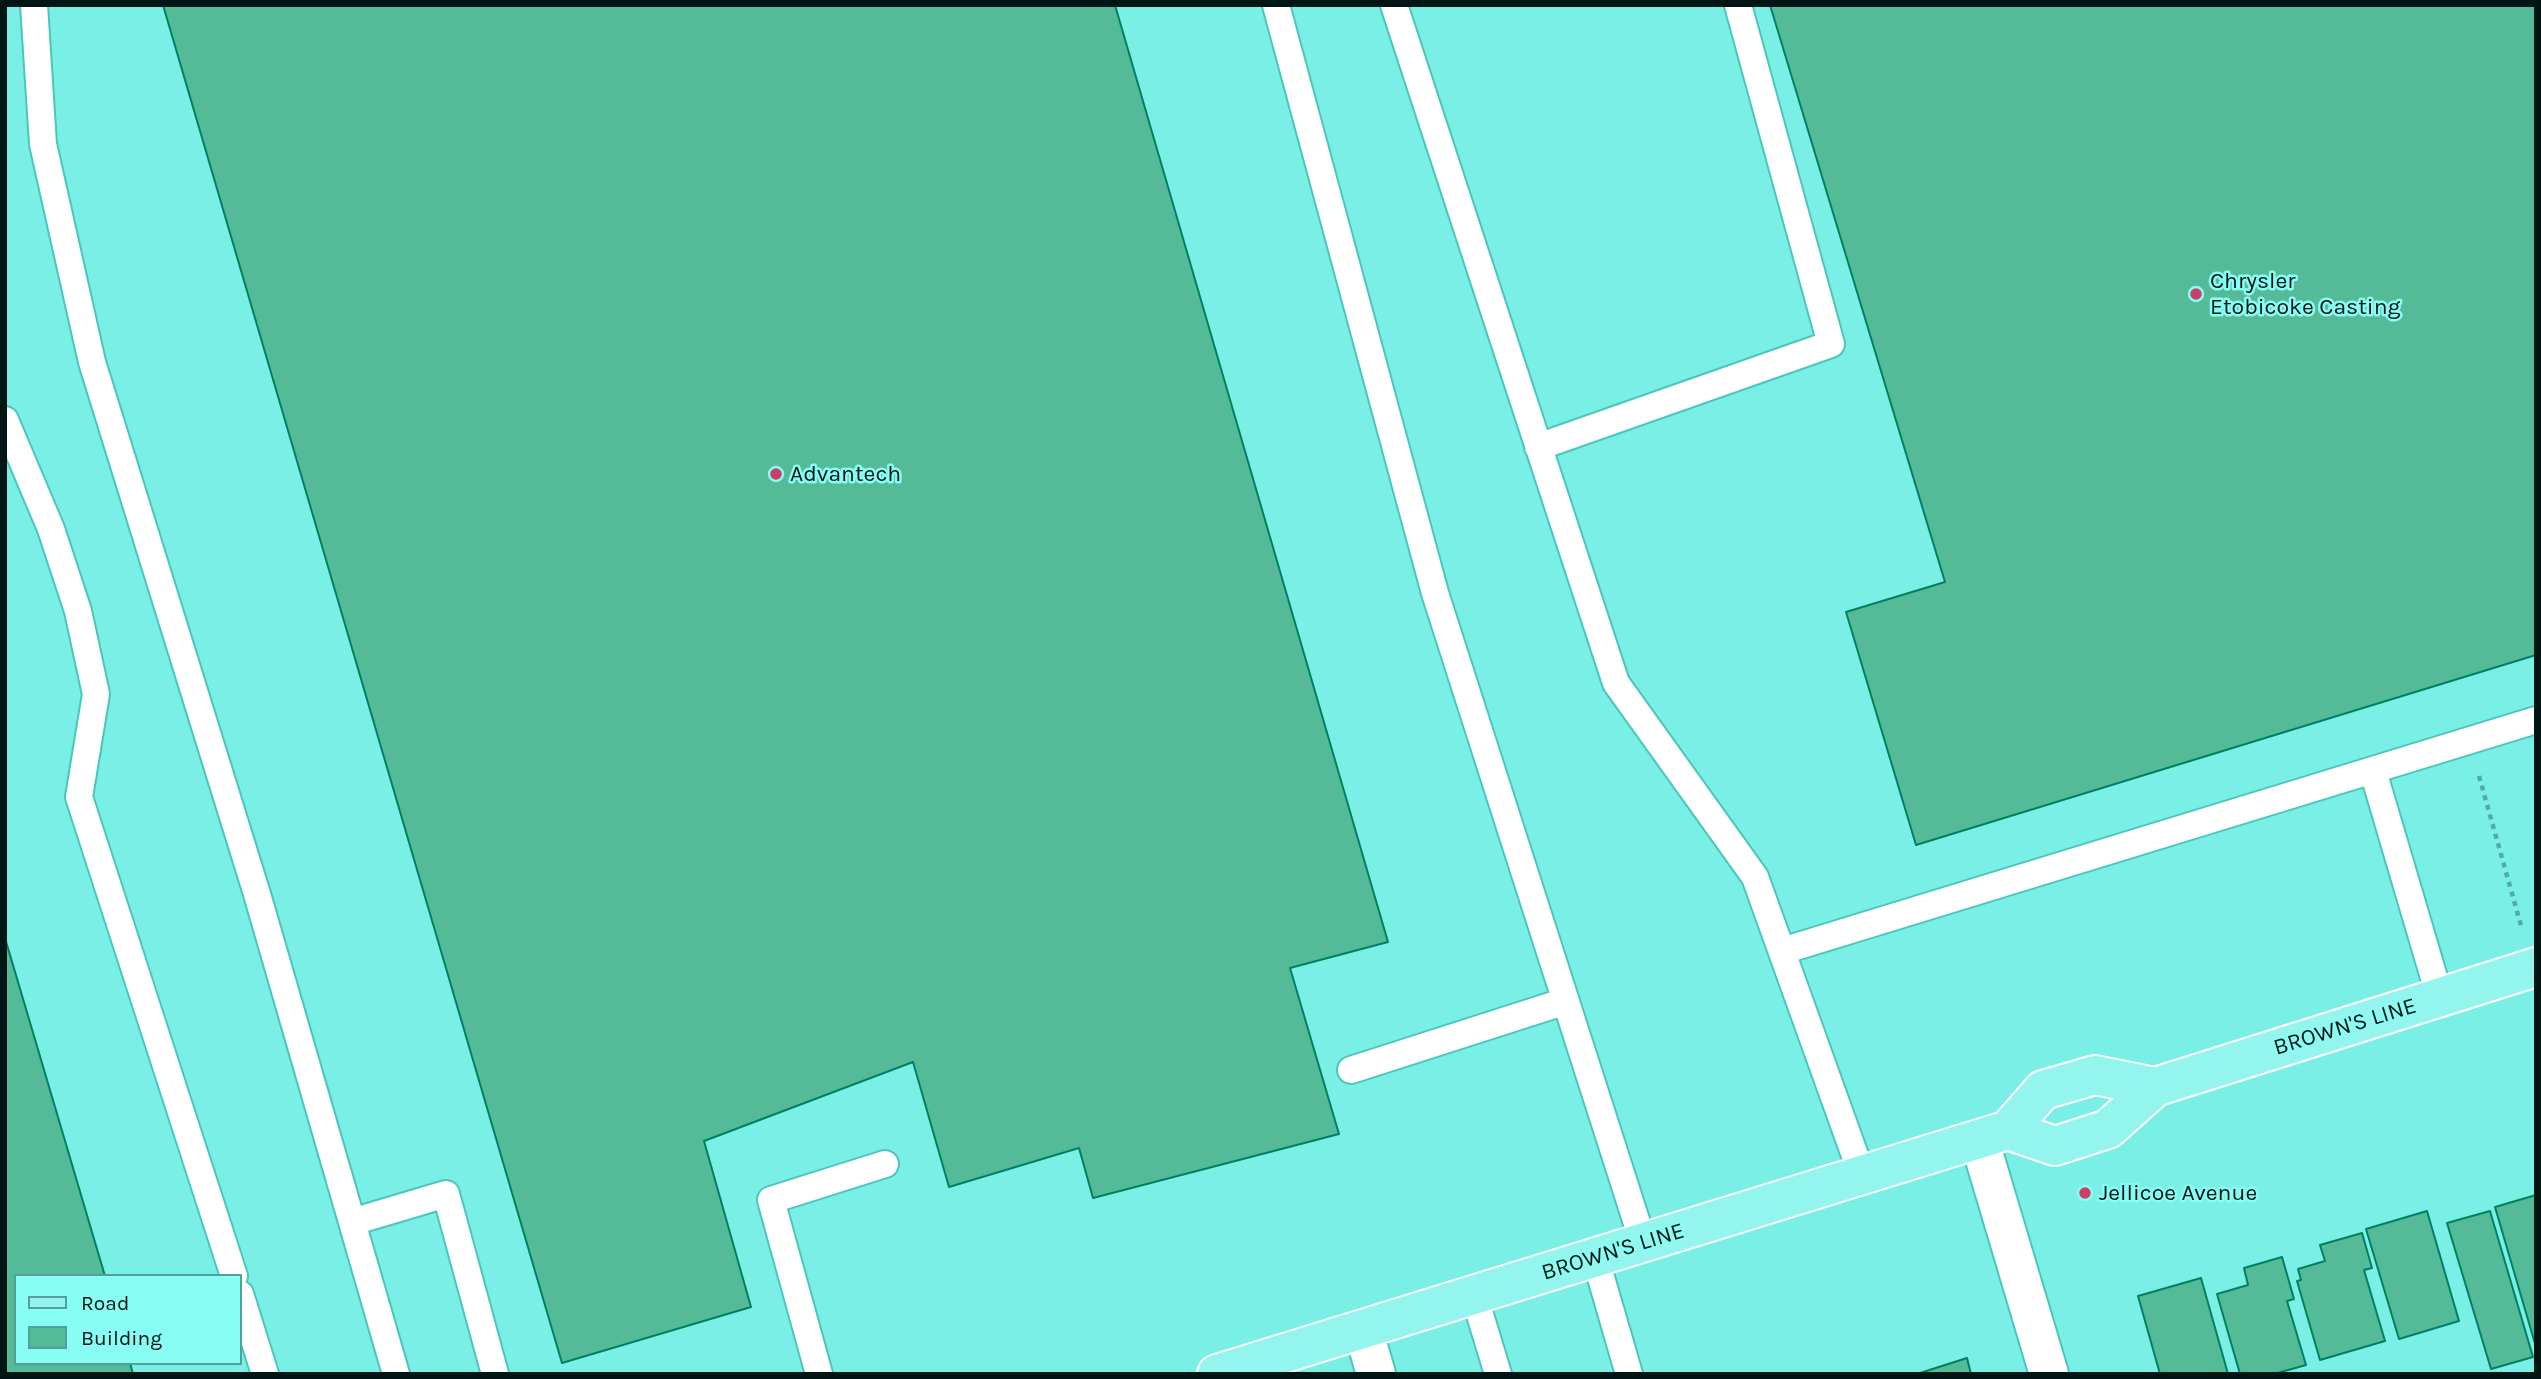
<!DOCTYPE html>
<html>
<head>
<meta charset="utf-8">
<style>
  body { margin:0 }
  #map { position:relative; width:2541px; height:1379px; overflow:hidden; background:#79efe5; font-family:Karla,sans-serif }
  canvas { display:block }
  .frame { position:absolute; inset:0; border:7px solid #001514; pointer-events:none }
  .legend { position:absolute; left:14px; top:1274px; width:228px; height:91px; box-sizing:border-box; background:#87fdf3; border:2px solid #51a09a; margin:0; padding:9px 12px; list-style:none; font-size:21px; color:#001514 }
  .legend li { display:flex; align-items:center; gap:14px; height:35px }
  .legend b { width:35px; border:2px solid #51a09a }
</style>
</head>
<body>
<div id="map">
<canvas width="2541" height="1379"></canvas>
<div class="frame"></div>
<ul class="legend">
<li><b style="height:9px;background:#94f4ee"></b>Road</li>
<li><b style="height:19px;background:#55ba98"></b>Building</li>
</ul>
</div>
<script>
const g = document.querySelector('canvas').getContext('2d');
g.lineJoin = 'round';
function fillPath(path, color) {
  g.fillStyle = color;
  g.fill(path, 'evenodd');
}
function toPath(rows) {
  const path = new Path2D();
  for (const r of rows) {
    path.moveTo(r[0], r[1]);
    for (let i = 2; i < r.length; i += 2) path.lineTo(r[i], r[i + 1]);
  }
  return path;
}
function trace(path, color, width, dash) {
  g.strokeStyle = color;
  g.lineWidth = width;
  g.lineCap = dash ? 'butt' : 'round';
  g.setLineDash(dash || []);
  g.stroke(path);
}
function drawText(font, color, halo, rows, align = 'center') {
  g.font = font + ' Karla,sans-serif';
  g.lineWidth = 5;
  g.setLineDash([]);
  g.textBaseline = 'middle';
  g.strokeStyle = halo;
  g.fillStyle = color;
  for (const [text, x, y, turn = 0] of rows) {
    g.save();
    g.translate(x, y);
    g.rotate((+turn || 0) * Math.PI / 180);
    g.textAlign = isNaN(turn) ? turn : align;
    if (halo) g.strokeText(text, 0, 0);
    g.fillText(text, 0, 0);
    g.restore();
  }
}
const building = toPath([
  [163,5,1115,5,1388,942,1290,968,1339,1134,1093,1198,1079,1148,949,1187,913,1062,704,1141,751,1307,562,1363,163,5],
  [1770,5,2536,5,2536,655,1916,845,1846,612,1945,582,1770,5],
  [5,938,105,1276,16,1276,16,1363,130,1363,133,1374,5,1374,5,938],
  [2536,1195,2536,1347,2495,1207,2536,1195],
  [2427,1211,2459,1321,2399,1339,2366,1229,2427,1211],
  [2490,1211,2533,1357,2491,1369,2447,1223,2490,1211],
  [2362,1233,2372,1268,2364,1270,2385,1341,2320,1360,2297,1281,2301,1280,2298,1269,2325,1261,2320,1245,2362,1233],
  [2282,1257,2294,1299,2287,1301,2306,1365,2274,1374,2240,1374,2217,1294,2248,1285,2244,1268,2282,1257],
  [2201,1278,2228,1374,2160,1374,2138,1296,2201,1278],
  [1967,1358,1971,1374,1921,1374,1920,1373,1967,1358]
]);
const path = toPath([
  [2479,776,2522,929]
]);
const lane = toPath([
  [34,5,43,144,92,362,257,894,396,1374],
  [1276,5,1435,593,1643,1242],
  [1394,5,1616,683,1755,877,1862,1175],
  [5,420,51,529,78,611,96,694,79,797,234,1276],
  [1538,447,1831,344,1738,5],
  [2373,771,2440,998],
  [1782,951,2536,720],
  [1351,1070,1566,1001],
  [352,1222,446,1194,495,1374],
  [1595,1257,1629,1374],
  [240,1294,265,1374],
  [1474,1295,1498,1374],
  [819,1374,771,1200,885,1164]
]);
const street = toPath([
  [1979,1139,2049,1374],
  [1363,1329,1376,1374]
]);
const primary = toPath([
  [2008,1130,2055,1146,2108,1129,2155,1087,2536,967],
  [1217,1374,2008,1130,2043,1090,2095,1075,2155,1087]
]);
const markers = [
  [2196,294,7,"#cc3e65"],
  [776,474,7,"#cc3e65"],
  [2085,1193,7,"#cc3e65"]
];
const poiNames = [
  ["Chrysler",2210,281],
  ["Etobicoke Casting",2210,307],
  ["Advantech",790,474],
  ["Jellicoe Avenue",2099,1193]
];
const streetNames = [
  ["BROWN'S LINE",2345,1027,-17],
  ["BROWN'S LINE",1613,1252,-17]
];
fillPath(building, '#55ba98');
trace(building, '#008161', 2);
trace(lane, '#4cc6bd', 30);
trace(street, '#4cc6bd', 42);
trace(primary, '#fff', 42);
trace(path, '#53aba3', 4.5, [5, 5]);
trace(lane, '#fff', 26);
trace(street, '#fff', 38);
trace(primary, '#94f4ee', 38);
for (const [x, y, r, color] of markers) {
  const dot = new Path2D();
  dot.arc(x, y, r, 0, 2 * Math.PI);
  g.fillStyle = color;
  g.fill(dot);
  trace(dot, '#87fdf3', 2.5);
}
drawText('23px', '#001514', '#87fdf3', poiNames, 'left');
drawText('23px', '#001514', '#87fdf3', streetNames);
</script>
</body>
</html>
